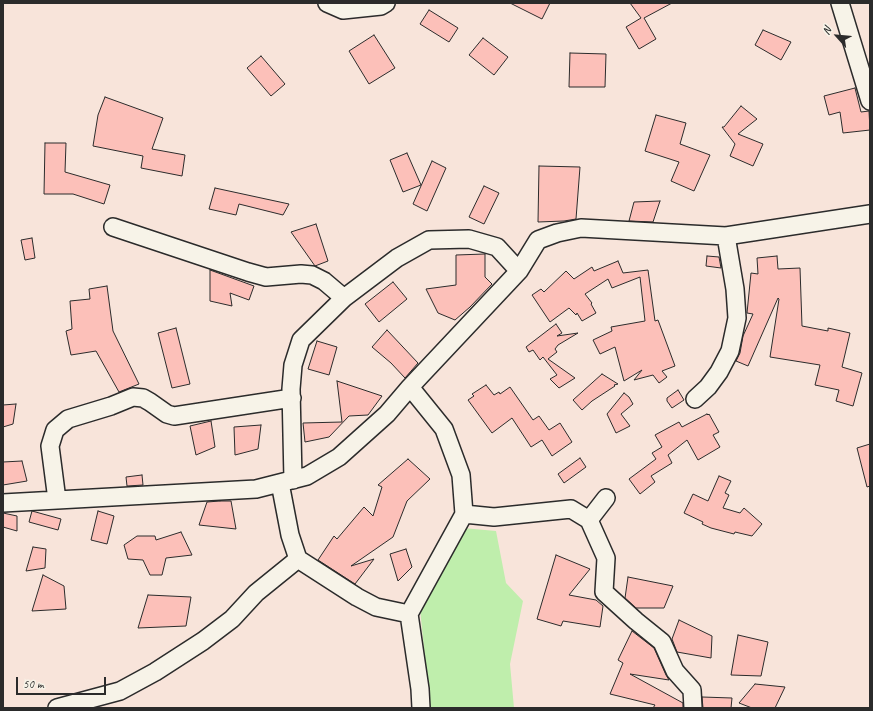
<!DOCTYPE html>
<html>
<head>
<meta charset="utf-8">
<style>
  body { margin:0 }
  #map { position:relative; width:873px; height:711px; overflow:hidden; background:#f8e4da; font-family:Caveat,sans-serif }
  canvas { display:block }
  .frame { position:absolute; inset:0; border:4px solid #2b2b2b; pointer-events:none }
  .north { position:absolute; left:817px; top:16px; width:40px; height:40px; -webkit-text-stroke:3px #f7f3e8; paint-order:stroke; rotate:297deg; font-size:11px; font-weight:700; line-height:16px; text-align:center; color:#2b2b2b }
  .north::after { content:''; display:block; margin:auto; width:14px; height:18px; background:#2b2b2b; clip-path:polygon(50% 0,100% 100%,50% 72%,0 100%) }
  .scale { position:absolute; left:16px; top:677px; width:90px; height:18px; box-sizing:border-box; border:2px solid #2b2b2b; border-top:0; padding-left:5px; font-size:12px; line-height:14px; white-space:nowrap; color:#2b2b2b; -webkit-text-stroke:3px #f7f3e8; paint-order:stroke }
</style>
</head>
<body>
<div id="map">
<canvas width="873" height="711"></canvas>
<div class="frame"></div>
<div class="north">N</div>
<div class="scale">50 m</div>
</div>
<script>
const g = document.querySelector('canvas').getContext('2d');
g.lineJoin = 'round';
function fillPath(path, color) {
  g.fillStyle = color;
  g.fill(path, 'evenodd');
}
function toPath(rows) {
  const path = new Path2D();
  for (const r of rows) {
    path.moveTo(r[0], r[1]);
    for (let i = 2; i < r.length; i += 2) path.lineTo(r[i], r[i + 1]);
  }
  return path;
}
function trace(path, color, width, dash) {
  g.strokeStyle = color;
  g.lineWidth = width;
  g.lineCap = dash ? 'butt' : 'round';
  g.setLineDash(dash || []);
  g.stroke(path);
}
const green = toPath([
  [463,528,496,531,506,583,523,601,510,664,514,708,430,708,420,609]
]);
const building = toPath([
  [510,3,550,3,542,19,510,3],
  [630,3,672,3,644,18,656,39,639,49,626,27,641,18,630,3],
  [429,10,458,28,449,42,420,24,429,10],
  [763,30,791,42,781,60,755,45,763,30],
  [374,35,395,68,369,84,349,51,374,35],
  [483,38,508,57,494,75,469,55,483,38],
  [570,53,606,54,605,87,569,87,570,53],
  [261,56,285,84,271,96,247,68,261,56],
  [855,88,861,112,869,111,870,130,843,133,840,112,829,115,824,96,855,88],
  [105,97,163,118,152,149,185,155,182,176,141,168,143,156,93,146,98,115,105,97],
  [741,106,757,119,738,134,763,144,753,166,730,156,735,144,722,127,724,127,741,106],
  [656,115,686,123,680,144,710,155,694,191,671,181,679,162,645,151,656,115],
  [45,143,66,143,65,172,110,185,104,204,73,194,44,194,45,143],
  [407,153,421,185,403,192,390,160,407,153],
  [432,161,446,168,427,211,413,204,432,161],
  [539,166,580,167,576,219,564,221,538,222,539,166],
  [484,186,499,193,484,224,469,217,484,186],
  [215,188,289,204,283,215,239,204,236,215,209,209,215,188],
  [660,201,653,222,629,221,634,202,660,201],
  [316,224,328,261,315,266,291,232,316,224],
  [32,238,35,258,25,260,21,240,32,238],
  [485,254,485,277,492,284,470,307,455,320,438,313,426,289,456,285,456,255,485,254],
  [707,256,719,257,721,268,706,266,707,256],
  [777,256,778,269,800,268,802,326,828,331,828,328,850,333,842,367,862,373,853,406,836,401,839,390,815,385,820,365,770,357,779,299,778,298,748,366,736,361,740,353,743,336,753,314,747,313,751,273,758,274,757,258,777,256],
  [618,261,623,273,648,270,655,321,658,320,675,366,662,371,667,377,659,383,653,375,634,380,642,370,624,381,615,347,600,354,593,340,612,331,611,327,645,321,640,277,612,288,608,279,585,294,592,303,591,304,596,313,582,321,577,313,576,315,569,308,550,322,532,295,541,289,544,292,566,271,574,279,592,267,594,271,618,261],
  [210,270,254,286,249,300,230,293,232,306,210,301,210,270],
  [393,282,407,299,379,322,365,304,393,282],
  [107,286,113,331,139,384,119,392,96,351,71,355,66,331,72,329,70,301,90,299,89,289,107,286],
  [556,324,562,333,557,336,578,333,558,345,555,349,557,352,548,359,575,378,559,388,550,379,557,375,543,357,540,360,533,350,529,352,526,347,556,324],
  [176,328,190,384,172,388,158,333,176,328],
  [387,330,418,363,405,378,391,363,372,347,387,330],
  [317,341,337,347,329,375,308,369,317,341],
  [602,374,618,384,614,385,615,386,592,401,582,410,573,400,602,374],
  [337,381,382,396,368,415,349,416,329,437,305,442,303,423,342,422,337,381],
  [486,385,494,395,499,392,500,394,510,387,533,420,539,416,549,430,560,423,572,442,552,456,542,440,531,447,512,418,492,433,468,400,474,396,472,394,486,385],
  [678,390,684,400,672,408,667,401,667,398,678,390],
  [624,393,629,397,633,404,621,414,630,426,616,433,607,414,624,393],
  [16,404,13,424,3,427,3,405,16,404],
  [707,414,708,415,709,414,719,432,713,435,720,447,698,460,687,440,668,455,672,463,651,476,655,482,640,494,629,479,656,459,652,453,662,447,655,435,679,422,682,427,707,414],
  [211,421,215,447,196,455,190,426,211,421],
  [261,425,258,449,235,455,234,427,261,425],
  [870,444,870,486,867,487,857,448,870,444],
  [580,458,586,467,564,483,558,474,580,458],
  [408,459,430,479,407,501,393,537,351,566,374,559,355,584,318,560,334,536,337,539,364,507,373,516,382,487,378,485,408,459],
  [22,461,27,481,3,485,3,462,22,461],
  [142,475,143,485,127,486,126,477,142,475],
  [719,476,731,481,725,493,729,495,723,508,740,513,744,508,762,524,752,536,735,532,734,534,711,528,702,524,703,522,684,513,693,494,708,501,719,476],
  [220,501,231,501,236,529,199,525,207,502,220,501],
  [32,511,61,519,58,530,29,522,32,511],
  [98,511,114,516,107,544,91,540,98,511],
  [3,513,17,516,17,531,3,527,3,513],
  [181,532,192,555,166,558,162,575,150,575,143,560,128,559,124,545,137,536,155,536,156,540,181,532],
  [33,547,46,549,45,568,26,571,33,547],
  [406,549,412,567,398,581,390,554,406,549],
  [556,555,590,569,569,595,596,600,603,606,600,627,563,621,561,626,537,619,556,555],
  [43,575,64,586,66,609,32,611,43,575],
  [628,577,673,586,664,608,636,608,625,598,628,577],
  [148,595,191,597,186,626,138,628,148,595],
  [679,620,712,636,711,658,677,652,672,639,679,620],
  [632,631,654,648,666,675,669,680,630,674,683,703,683,708,653,708,655,705,610,694,623,663,618,660,632,631],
  [738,635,768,642,761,676,731,675,738,635],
  [755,684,785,687,775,708,752,708,739,703,755,684],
  [702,697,732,698,731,708,703,708,702,697]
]);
const minor = toPath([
  [327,3,343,10,381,6,386,3],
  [840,3,870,101],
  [113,227,248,272,266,277,301,274,312,275,324,281,344,298],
  [410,387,444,429,461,475,464,514,409,614,420,689,421,708],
  [695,399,708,387,719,372,730,351,737,318,735,289,726,236],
  [293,480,291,389,293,365,301,340,344,298,397,258,429,240,469,239,497,247,519,271],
  [280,483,290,535,298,559,357,597,376,607,409,614],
  [57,500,50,446,55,430,68,419,111,406,133,397,143,398,150,402,167,414,174,416,292,398],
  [3,503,256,489,307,476,339,457,387,414,410,387,519,271,538,240,557,233,581,228,726,236,870,214],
  [464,514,494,517,571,509,589,520,606,558,604,592,636,621,662,642,675,671,692,690,693,708],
  [589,520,606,498],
  [57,708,120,691,155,672,203,641,232,619,256,593,298,559]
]);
fillPath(green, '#bfeeac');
fillPath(building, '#fcc0b9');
trace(building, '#2b2b2b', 1);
trace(minor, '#2b2b2b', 20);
trace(minor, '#f7f3e8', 17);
</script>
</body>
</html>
